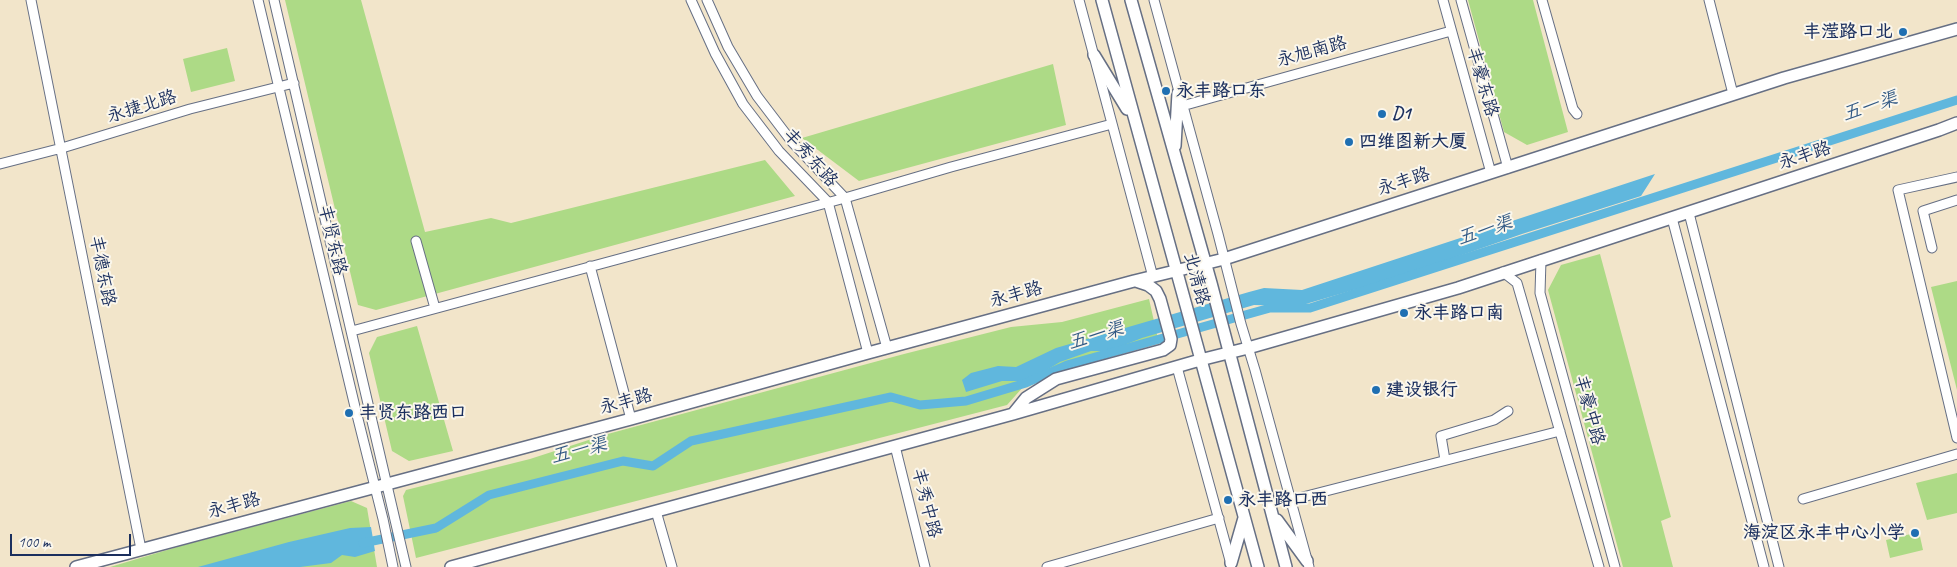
<!DOCTYPE html>
<html>
<head>
<meta charset="utf-8">
<style>
  body { margin:0 }
  #map { position:relative; width:1957px; height:567px; overflow:hidden; background:#f2e5ca; font-family:Caveat,sans-serif }
  canvas { display:block }
  .scale { position:absolute; left:10px; top:534px; width:121px; height:22px; box-sizing:border-box; border:2px solid #1b2f5e; border-top:0; padding-left:6px; font-size:15px; line-height:18px; white-space:nowrap; color:#1b2f5e; -webkit-text-stroke:4px #fbf7ec; paint-order:stroke }
</style>
</head>
<body>
<div id="map">
<canvas width="1957" height="567"></canvas>
<div class="scale">100 m</div>
</div>
<script>
const g = document.querySelector('canvas').getContext('2d');
g.lineJoin = 'round';
function fillPath(path, color) {
  g.fillStyle = color;
  g.fill(path, 'evenodd');
}
function toPath(rows) {
  const path = new Path2D();
  for (const r of rows) {
    path.moveTo(r[0], r[1]);
    for (let i = 2; i < r.length; i += 2) path.lineTo(r[i], r[i + 1]);
  }
  return path;
}
function trace(path, color, width, dash) {
  g.strokeStyle = color;
  g.lineWidth = width;
  g.lineCap = dash ? 'butt' : 'round';
  g.setLineDash(dash || []);
  g.stroke(path);
}
function drawText(font, color, halo, rows, align = 'center') {
  g.font = font + ' Caveat,"LXGW WenKai TC",sans-serif';
  g.lineWidth = 4;
  g.setLineDash([]);
  g.textBaseline = 'middle';
  g.strokeStyle = halo;
  g.fillStyle = color;
  for (const [text, x, y, turn = 0] of rows) {
    g.save();
    g.translate(x, y);
    g.rotate((+turn || 0) * Math.PI / 180);
    g.textAlign = isNaN(turn) ? turn : align;
    if (halo) g.strokeText(text, 0, 0);
    g.fillText(text, 0, 0);
    g.restore();
  }
}
const green = toPath([
  [285,0,361,0,425,232,491,218,511,223,765,160,795,196,376,310,358,305],
  [1468,0,1533,0,1568,132,1527,145,1504,132],
  [227,48,235,81,191,92,183,59],
  [1053,64,1066,125,859,181,802,138],
  [1600,254,1671,517,1661,521,1673,567,1623,567,1548,290,1561,265],
  [1957,281,1957,390,1931,287],
  [1149,299,1158,339,1024,386,1007,405,416,558,403,496,406,490,530,459,604,435,904,354,1011,327,1062,322],
  [417,326,453,451,409,461,392,451,369,353,377,337],
  [1957,473,1957,513,1927,520,1916,483],
  [351,501,367,508,377,567,110,567,184,545],
  [1919,532,1923,550,1890,558,1886,540]
]);
const water = toPath([
  [1655,174,1641,196,1522,234,1408,274,1299,306,1254,305,1142,338,1109,351,1091,351,1060,362,1028,381,1002,381,966,392,962,380,971,373,998,366,1016,367,1056,348,1249,292,1264,288,1302,290],
  [371,527,375,551,355,557,342,555,331,563,300,567,198,567,289,542,350,528]
]);
const canal = toPath([
  [363,543,436,528,489,495,623,461,653,466,691,441,891,397,920,405,966,401,1026,383,1067,365,1270,308,1310,308,1957,100]
]);
const minor = toPath([
  [31,0,141,549],
  [258,0,356,411,383,519,393,567],
  [274,0,406,567],
  [691,0,715,53,743,104,779,151,828,202,868,353],
  [707,0,728,47,757,96,792,142,845,198,887,348],
  [1079,0,1153,277],
  [1154,0,1218,234,1241,324,1255,370,1309,567],
  [1443,0,1491,173],
  [1461,0,1508,168],
  [1542,0,1573,109,1577,114],
  [1709,0,1733,94],
  [1182,106,1451,31],
  [0,164,62,148,190,109,294,83],
  [1957,177,1898,190,1957,438],
  [1689,213,1779,567],
  [1672,218,1764,567],
  [416,241,435,308],
  [1932,248,1923,211,1957,200],
  [1541,260,1540,293,1615,567],
  [590,266,631,419],
  [1503,272,1517,283,1599,567],
  [352,331,845,198,951,167,1112,124],
  [1177,367,1231,564],
  [895,446,925,567],
  [1445,460,1441,436,1494,420,1508,411],
  [1803,499,1957,454],
  [1291,500,1560,431],
  [656,511,672,567],
  [1047,567,1219,518]
]);
const major = toPath([
  [1102,0,1258,567],
  [1131,0,1211,283,1286,567],
  [1094,55,1127,109],
  [1175,146,1178,93],
  [1013,414,1026,398,1056,379,1163,350,1170,345,1171,339,1160,299,1156,291,1148,285,1136,281],
  [1277,520,1307,561],
  [1231,563,1244,518],
  [76,567,631,419,868,353,1134,281,1224,259,1784,78,1957,29],
  [451,567,1013,414,1200,360,1248,348,1458,288,1939,130,1957,123]
]);
const markers = [
  [1903,32,5,"#1f6fb2"],
  [1166,91,5,"#1f6fb2"],
  [1382,114,5,"#1f6fb2"],
  [1349,142,5,"#1f6fb2"],
  [1404,313,5,"#1f6fb2"],
  [1376,390,5,"#1f6fb2"],
  [349,413,5,"#1f6fb2"],
  [1228,500,5,"#1f6fb2"],
  [1915,533,5,"#1f6fb2"]
];
const poiNames = [
  ["丰滢路口北",1893,32,"right"],
  ["永丰路口东",1176,91],
  ["D1",1392,114],
  ["四维图新大厦",1359,142],
  ["永丰路口南",1414,313],
  ["建设银行",1386,390],
  ["丰贤东路西口",359,413],
  ["永丰路口西",1238,500],
  ["海淀区永丰中心小学",1905,533,"right"]
];
const streetNames = [
  ["永旭南路",1312,52,-15],
  ["丰豪东路",1482,82,74],
  ["永捷北路",142,107,-17],
  ["永丰路",1805,156,-18],
  ["丰秀东路",810,158,48],
  ["永丰路",1404,182,-18],
  ["丰贤东路",332,240,77],
  ["丰德东路",102,271,79],
  ["北清路",1196,279,75],
  ["永丰路",1016,295,-15],
  ["永丰路",626,402,-15],
  ["丰豪中路",1589,410,75],
  ["丰秀中路",926,503,76],
  ["永丰路",234,506,-15]
];
const waterNames = [
  ["五一渠",1870,107,-18],
  ["五一渠",1485,231,-18],
  ["五一渠",1096,336,-16],
  ["五一渠",579,451,-14]
];
fillPath(green, '#adda86');
fillPath(water, '#60b7dd');
trace(canal, '#60b7dd', 9);
trace(minor, '#666f84', 11);
trace(major, '#666f84', 14);
trace(minor, '#fff', 9);
trace(major, '#fff', 11);
for (const [x, y, r, color] of markers) {
  const dot = new Path2D();
  dot.arc(x, y, r, 0, 2 * Math.PI);
  g.fillStyle = color;
  g.fill(dot);
  trace(dot, '#fbf7ec', 2);
}
drawText('bold 18px', '#1b2f5e', '#fbf7ec', poiNames, 'left');
drawText('18px', '#1b2f5e', '#fbf7ec', streetNames);
drawText('italic 19px', '#305884', '#fbf7ec', waterNames);
</script>
</body>
</html>
